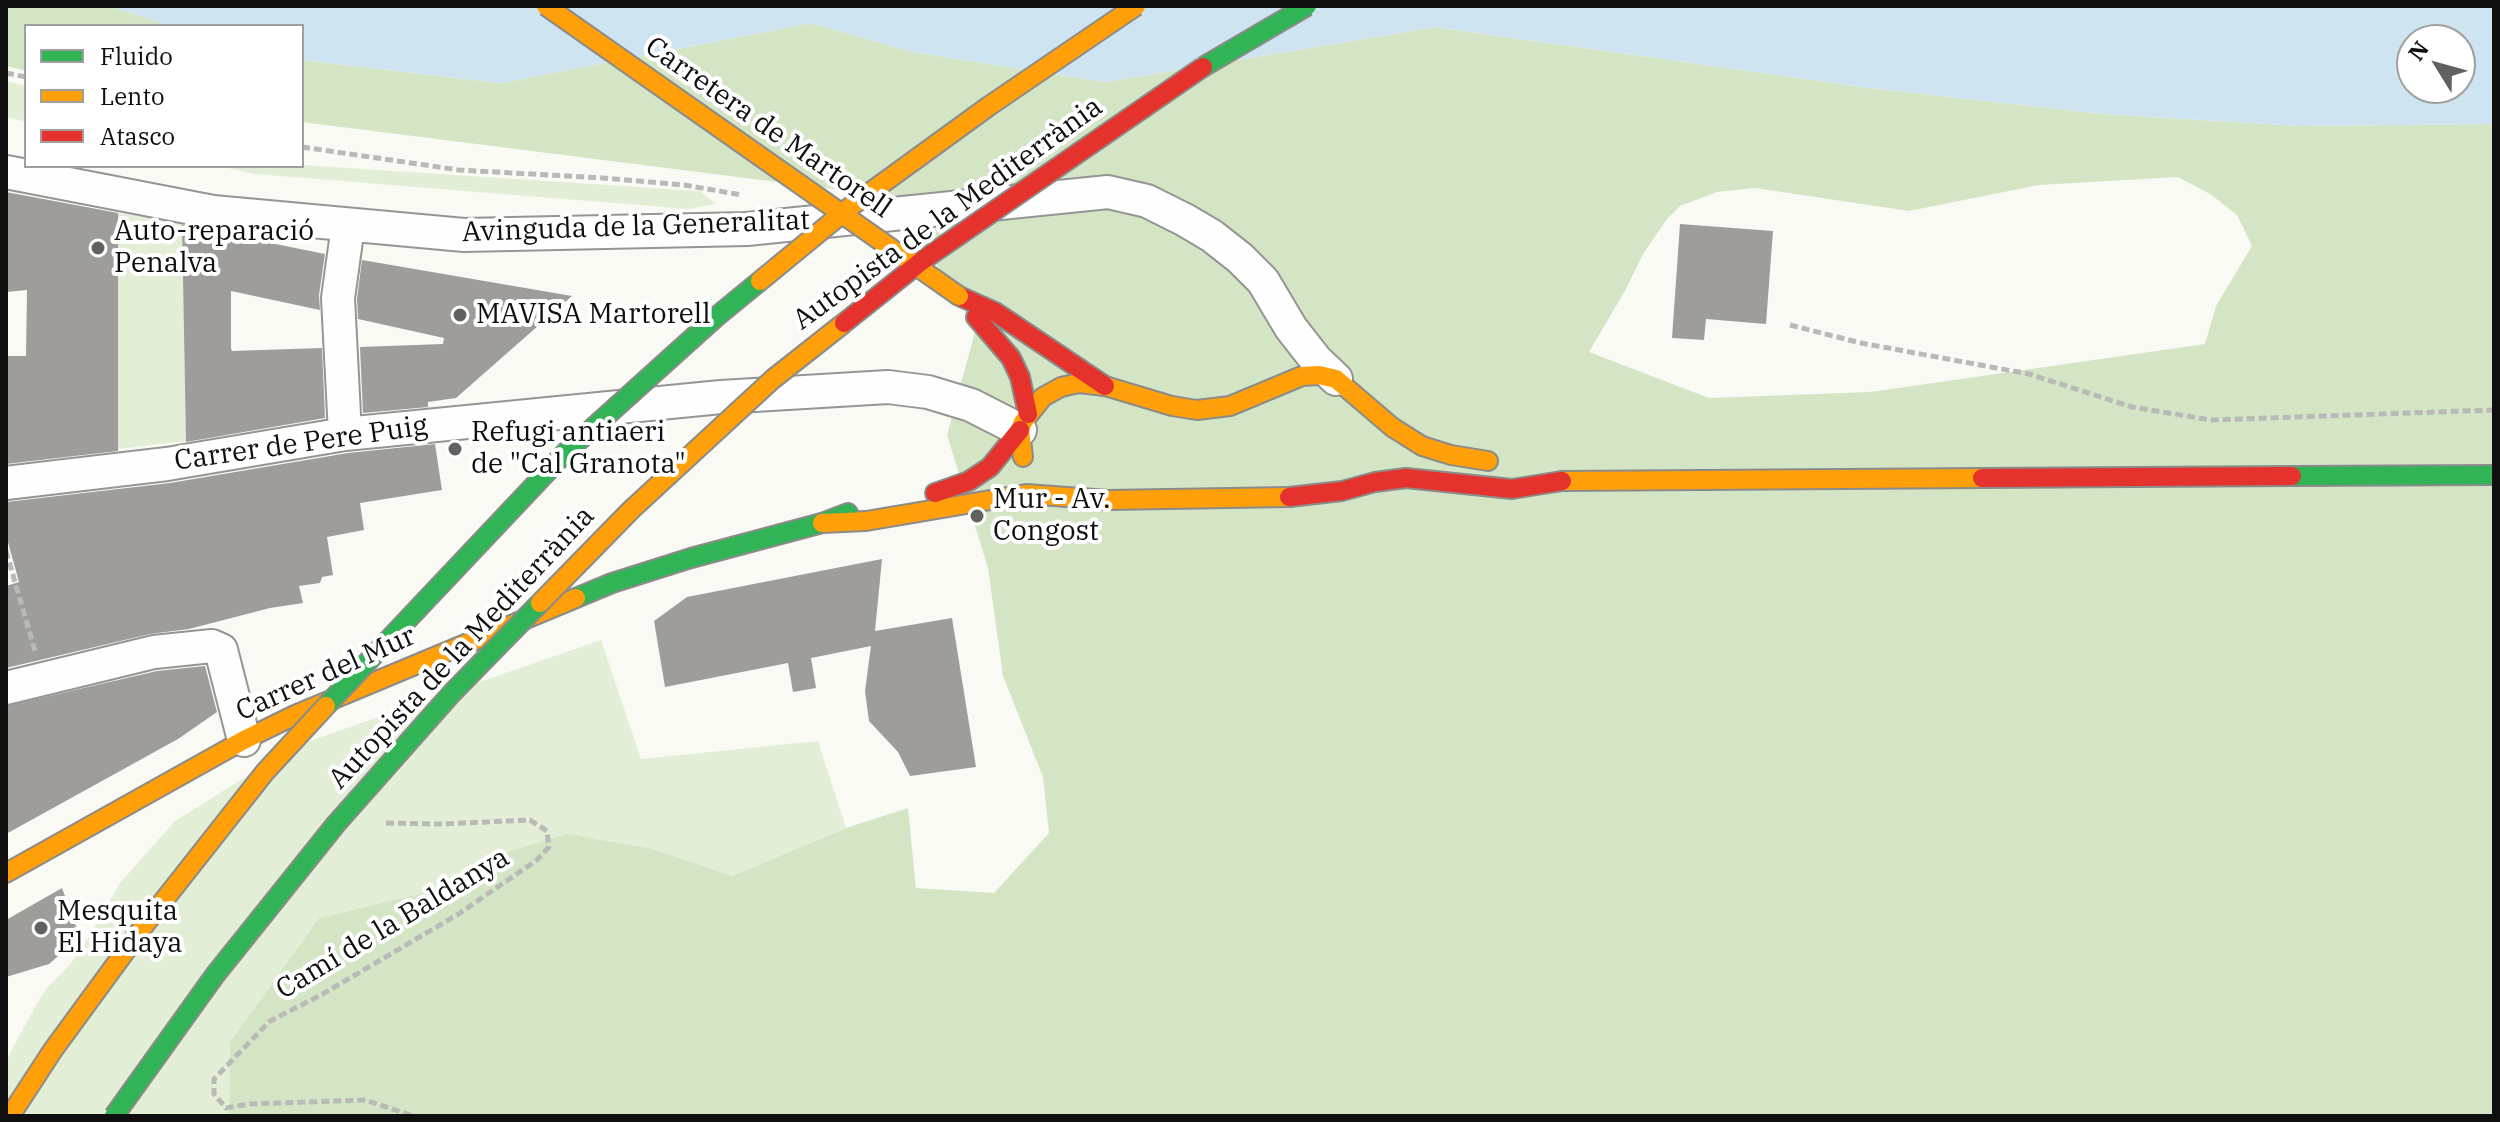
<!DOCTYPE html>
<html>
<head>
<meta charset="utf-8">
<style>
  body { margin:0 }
  #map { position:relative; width:2500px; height:1122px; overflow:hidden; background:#fafaf5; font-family:"IBM Plex Serif",serif }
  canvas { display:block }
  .frame { position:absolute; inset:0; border:8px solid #0f0f0f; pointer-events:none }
  .legend { position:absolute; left:24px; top:24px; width:280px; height:144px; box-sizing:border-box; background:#fff; border:2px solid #9f9f9f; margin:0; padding:10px 14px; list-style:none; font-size:24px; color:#0f0f0f }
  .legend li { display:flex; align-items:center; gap:16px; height:40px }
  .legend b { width:40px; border:2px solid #9f9f9f }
  .north { position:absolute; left:2396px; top:24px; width:80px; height:80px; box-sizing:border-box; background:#fff; border:2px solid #9f9f9f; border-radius:50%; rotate:307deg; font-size:22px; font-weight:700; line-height:32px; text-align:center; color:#0f0f0f }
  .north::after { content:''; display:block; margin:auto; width:28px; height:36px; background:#616160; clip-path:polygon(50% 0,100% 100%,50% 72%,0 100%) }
</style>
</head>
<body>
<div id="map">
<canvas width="2500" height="1122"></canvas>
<div class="frame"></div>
<ul class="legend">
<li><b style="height:10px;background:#30b455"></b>Fluido</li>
<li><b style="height:10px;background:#ff9f0a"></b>Lento</li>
<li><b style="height:10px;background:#e5322d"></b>Atasco</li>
</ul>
<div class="north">N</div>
</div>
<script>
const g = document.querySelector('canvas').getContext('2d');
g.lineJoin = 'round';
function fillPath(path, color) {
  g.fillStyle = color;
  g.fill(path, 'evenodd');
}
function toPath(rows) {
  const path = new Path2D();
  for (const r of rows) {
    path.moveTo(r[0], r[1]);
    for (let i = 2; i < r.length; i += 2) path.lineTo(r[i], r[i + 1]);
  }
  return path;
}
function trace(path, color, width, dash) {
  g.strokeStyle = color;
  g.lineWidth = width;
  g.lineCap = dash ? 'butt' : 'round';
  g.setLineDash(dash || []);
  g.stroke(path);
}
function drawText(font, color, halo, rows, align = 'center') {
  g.font = font + ' "IBM Plex Serif",serif';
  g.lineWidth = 8;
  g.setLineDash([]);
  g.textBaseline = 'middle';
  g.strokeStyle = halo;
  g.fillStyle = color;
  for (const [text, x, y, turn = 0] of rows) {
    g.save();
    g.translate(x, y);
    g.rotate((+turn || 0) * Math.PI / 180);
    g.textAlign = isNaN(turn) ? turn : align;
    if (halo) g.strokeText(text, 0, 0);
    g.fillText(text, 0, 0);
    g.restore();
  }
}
const green = toPath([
  [6,81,26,86,26,122,6,117],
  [302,165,700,191,716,204,688,209,255,174,219,166],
  [118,213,182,223,186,441,118,449],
  [601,640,641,759,818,741,846,828,732,876,653,849,497,855,423,893,319,918,230,1042,229,1116,6,1116,6,1061,36,1005,47,988,69,966,91,934,120,883,175,821,295,746]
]);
const forest = toPath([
  [6,6,109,6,171,26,26,26,26,71,6,66],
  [811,23,913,52,1105,82,1435,27,1870,88,2103,114,2299,126,2494,124,2494,1116,229,1116,230,1042,319,918,423,893,497,855,567,834,653,849,732,876,846,828,908,808,916,888,994,893,1049,833,1043,777,1003,676,988,568,947,435,978,321,919,241,904,198,302,122,302,60,501,83],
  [2178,177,2210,194,2237,215,2252,246,2216,306,2205,344,1870,392,1709,398,1589,352,1626,289,1643,254,1667,219,1680,206,1717,192,1755,188,1909,211,2039,185]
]);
const water = toPath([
  [109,6,2494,6,2494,124,2299,126,2103,114,1870,88,1435,27,1105,82,913,52,811,23,501,83,302,60,302,26,171,26],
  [2412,40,2460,40,2460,88,2412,88]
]);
const building = toPath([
  [6,192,118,213,118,451,6,464,6,356,26,356,27,290,6,292],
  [1680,224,1773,231,1766,324,1706,319,1704,340,1672,338],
  [182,225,325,254,319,295,320,310,231,291,231,348,232,351,322,348,325,418,186,442],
  [362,260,572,296,456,398,428,402,428,407,363,413,360,347,443,344,444,338,358,319,357,299],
  [435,444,442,490,360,503,364,530,327,537,333,575,322,577,320,583,299,586,303,603,270,608,189,629,150,634,6,668,6,586,19,582,6,535,6,502,170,483,348,453],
  [882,559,875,631,952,618,976,767,910,776,898,752,869,721,865,691,871,646,811,658,816,688,793,692,788,663,665,687,654,621,687,597],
  [205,666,217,712,178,739,6,834,6,706,157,671],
  [62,888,80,937,49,964,6,977,6,920]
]);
const path = toPath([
  [6,73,26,77],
  [302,147,459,170,603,178,684,185,742,195],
  [1790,325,1861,343,2029,374,2132,407,2211,420,2494,410],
  [6,551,35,651],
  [386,823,440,824,530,820,547,831,549,847,537,860,457,915,321,995,270,1021,214,1079,214,1094,226,1108,250,1104,365,1100,413,1116]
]);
const street = toPath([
  [6,172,213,212,464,235,747,229,1108,192,1147,201,1185,220,1212,236,1240,258,1263,281,1291,328,1316,360,1336,379],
  [345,434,338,298,348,226],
  [6,483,167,464,345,434,721,397,888,387,928,392,971,405,1020,430],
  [6,688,154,652,212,646,221,650,244,740]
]);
const fast = toPath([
  [2292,476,2494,475],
  [576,598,612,583,691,558,822,523,848,513]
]);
const slow = toPath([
  [1023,457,1020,430,1023,422,1043,397,1061,387,1079,383,1105,386,1172,406,1197,410,1230,406,1302,376,1319,375,1336,379,1392,427,1422,446,1451,455,1488,461],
  [1562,481,1982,478],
  [822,523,866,521,1026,494,1108,500,1289,497],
  [6,873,244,740,295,715,576,598]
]);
const jam = toPath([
  [959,296,995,312,1105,386],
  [976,317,1011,358,1020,377,1028,414],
  [1982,478,2292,476],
  [935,493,969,481,990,467,1020,430],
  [1289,497,1342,491,1375,482,1406,478,1512,489,1562,481]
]);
const fastBridge = toPath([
  [1203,67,1307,6],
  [326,706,564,454,716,317,760,281],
  [114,1116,215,975,336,824,452,693,540,603]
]);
const slowBridge = toPath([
  [546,6,959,296],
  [760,281,850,207,989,106,1136,6],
  [540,603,631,510,773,379,844,323],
  [10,1116,53,1050,146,923,265,772,326,706]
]);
const jamBridge = toPath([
  [844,323,923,260,1203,67]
]);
const markers = [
  [98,248,8,"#616160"],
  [460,315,8,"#616160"],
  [455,449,8,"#616160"],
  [977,516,8,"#616160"],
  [41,928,8,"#616160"]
];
const streetNames = [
  ["Carretera de Martorell",768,128,35],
  ["Autopista de la Mediterrània",948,214,-36],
  ["Avinguda de la Generalitat",636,227,-2],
  ["Carrer de Pere Puig",301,444,-8],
  ["Autopista de la Mediterrània",462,648,-47],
  ["Carrer del Mur",326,674,-24],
  ["Camí de la Baldanya",393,924,-31]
];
const poiNames = [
  ["Auto-reparació",114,232],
  ["Penalva",114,264],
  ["MAVISA Martorell",476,315],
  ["Refugi antiaeri",471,433],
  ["de \"Cal Granota\"",471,465],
  ["Mur - Av.",993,500],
  ["Congost",993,532],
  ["Mesquita",57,912],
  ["El Hidaya",57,944]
];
fillPath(green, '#e3eed7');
fillPath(forest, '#d4e5c6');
fillPath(water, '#cfe4f1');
fillPath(building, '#9e9d9a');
trace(street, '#959593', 36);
trace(fast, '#8b8b89', 22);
trace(slow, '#8b8b89', 22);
trace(jam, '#8b8b89', 22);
trace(path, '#b9b9b8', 5, [8, 4]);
trace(street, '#fefefe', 32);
trace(fast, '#30b455', 18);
trace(slow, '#ff9f0a', 18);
trace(jam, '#e5322d', 18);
trace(fastBridge, '#8b8b89', 22, []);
trace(slowBridge, '#8b8b89', 22, []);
trace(jamBridge, '#8b8b89', 22, []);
trace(fastBridge, '#30b455', 18);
trace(slowBridge, '#ff9f0a', 18);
trace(jamBridge, '#e5322d', 18);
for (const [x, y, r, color] of markers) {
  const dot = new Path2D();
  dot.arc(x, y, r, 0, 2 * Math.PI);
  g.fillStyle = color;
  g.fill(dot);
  trace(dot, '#fff', 3);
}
drawText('28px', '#0f0f0f', '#fff', streetNames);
drawText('28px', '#0f0f0f', '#fff', poiNames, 'left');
</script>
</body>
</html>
